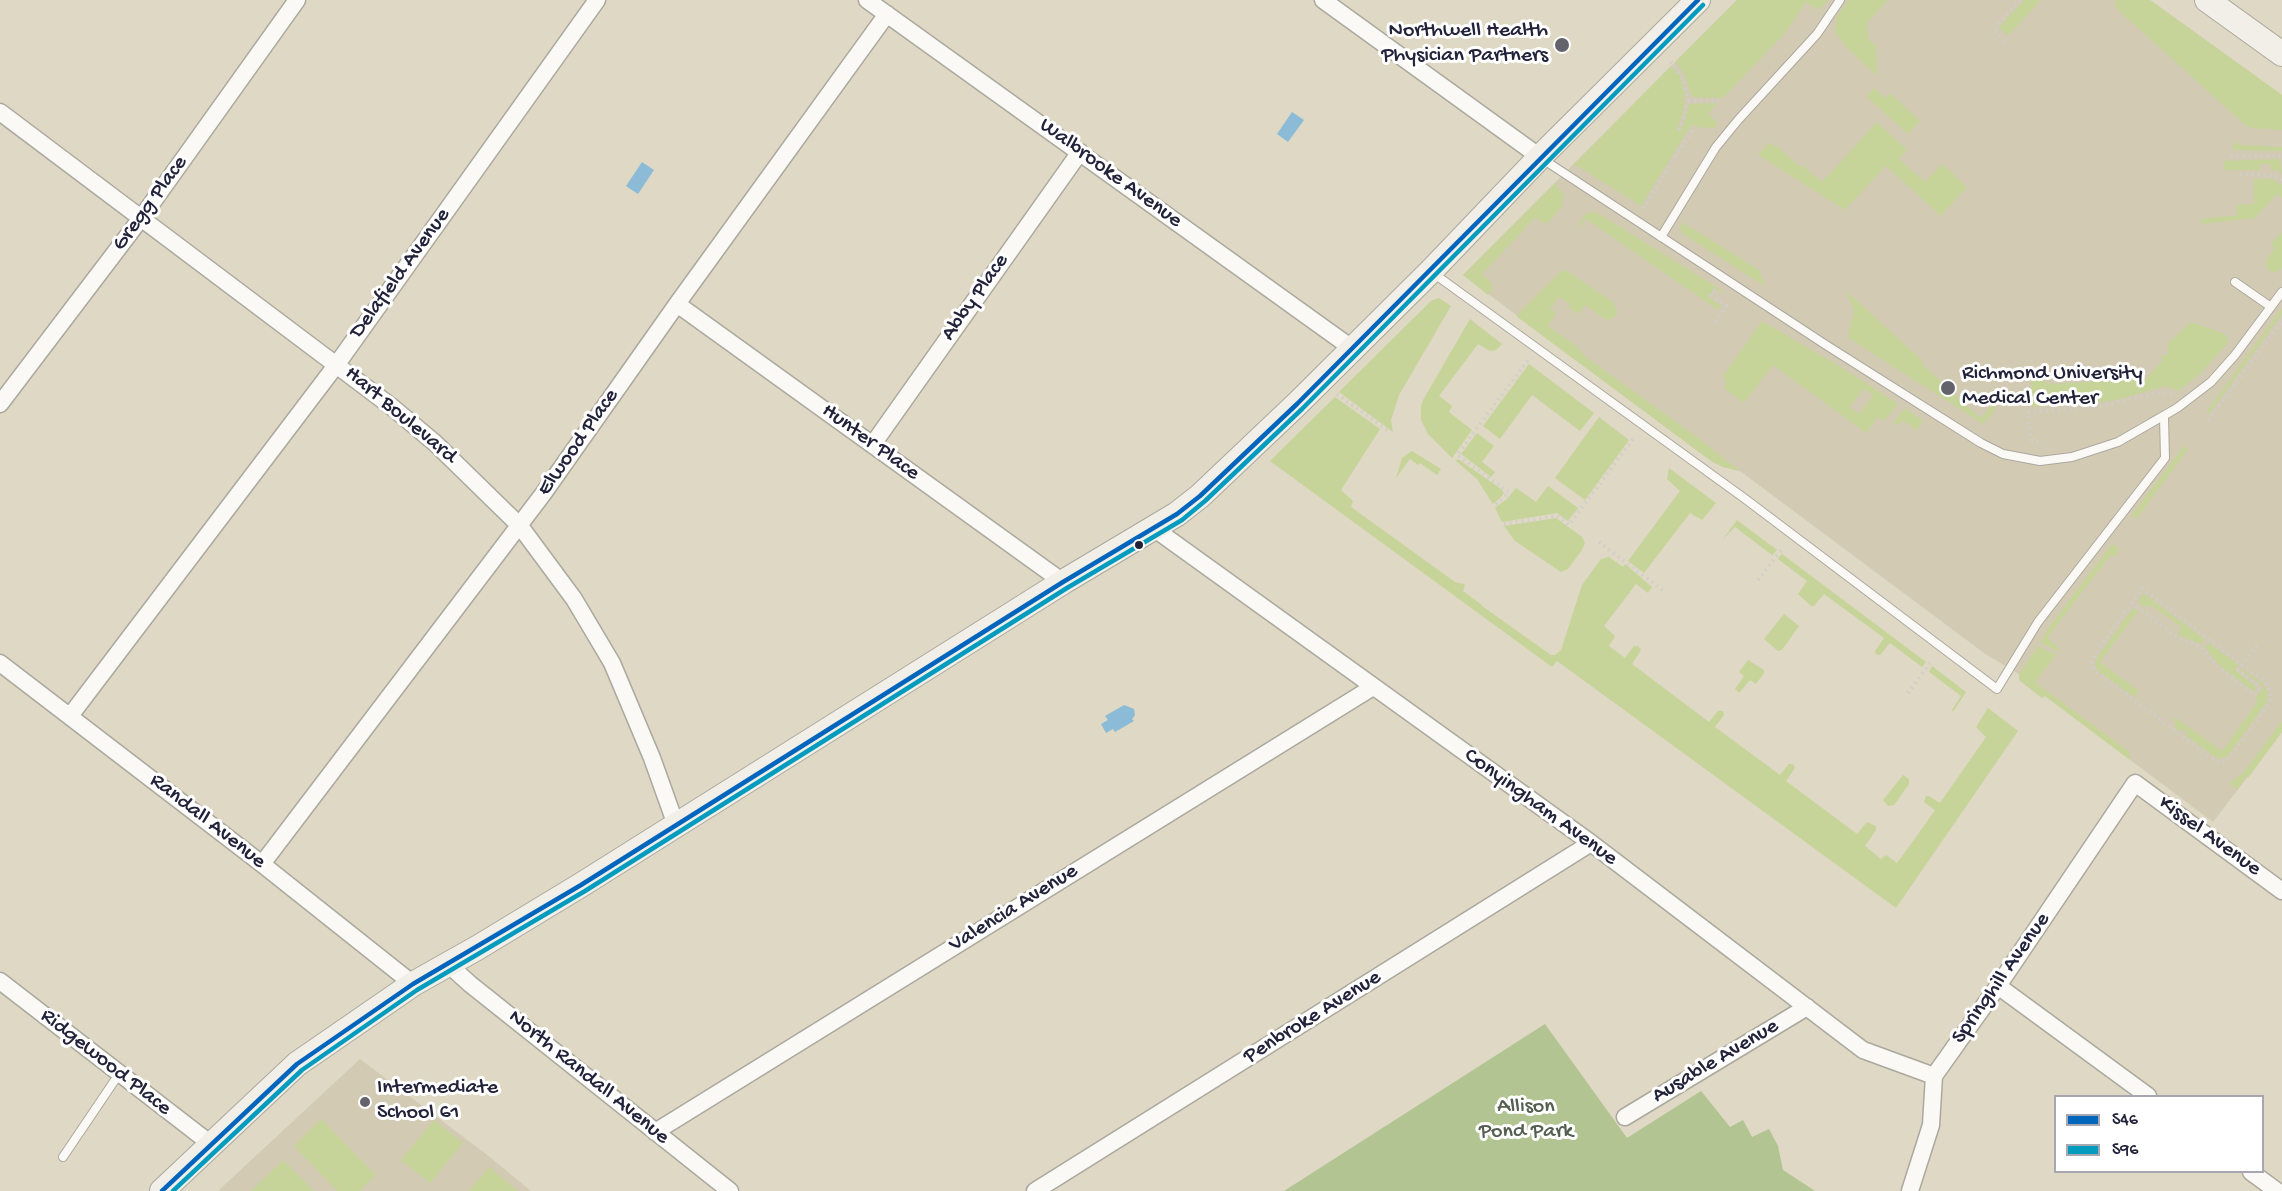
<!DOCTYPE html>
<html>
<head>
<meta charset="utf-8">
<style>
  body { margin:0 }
  #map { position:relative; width:2282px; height:1191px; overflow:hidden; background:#ded8c4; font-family:"Gochi Hand",sans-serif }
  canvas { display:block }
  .legend { position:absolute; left:2054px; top:1095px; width:210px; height:78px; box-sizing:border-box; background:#fff; border:2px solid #a7a7b1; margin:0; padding:8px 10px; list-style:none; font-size:18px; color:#22223b }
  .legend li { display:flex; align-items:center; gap:12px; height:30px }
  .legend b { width:30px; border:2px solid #a7a7b1 }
</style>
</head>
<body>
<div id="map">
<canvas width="2282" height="1191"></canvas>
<ul class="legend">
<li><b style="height:8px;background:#0065bd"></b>S46</li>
<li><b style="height:8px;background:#039cbf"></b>S96</li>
</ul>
</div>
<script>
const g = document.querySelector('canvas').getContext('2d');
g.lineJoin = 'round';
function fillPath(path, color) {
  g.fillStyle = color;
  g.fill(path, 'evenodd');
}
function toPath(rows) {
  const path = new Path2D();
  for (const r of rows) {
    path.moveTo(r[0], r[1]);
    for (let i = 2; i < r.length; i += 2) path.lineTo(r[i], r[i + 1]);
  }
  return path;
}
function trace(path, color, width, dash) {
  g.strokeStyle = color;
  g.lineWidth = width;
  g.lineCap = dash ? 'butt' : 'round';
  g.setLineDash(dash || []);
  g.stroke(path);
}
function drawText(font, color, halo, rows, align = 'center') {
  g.font = font + ' "Gochi Hand",sans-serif';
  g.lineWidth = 6;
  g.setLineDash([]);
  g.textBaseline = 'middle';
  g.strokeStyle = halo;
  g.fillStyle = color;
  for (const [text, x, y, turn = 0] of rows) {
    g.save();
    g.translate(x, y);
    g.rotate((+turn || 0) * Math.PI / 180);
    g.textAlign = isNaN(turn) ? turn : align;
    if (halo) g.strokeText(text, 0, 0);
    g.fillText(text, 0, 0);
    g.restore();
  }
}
const built = toPath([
  [1737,0,2150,0,2282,95,2282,732,2213,822,2045,696,2042,698,2019,680,2019,674,1984,653,1740,471,1723,467,1711,461,1463,275],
  [360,1059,486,1154,531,1191,218,1191]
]);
const green = toPath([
  [1737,0,1828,0,1819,10,1806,2,1786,32,1723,98,1693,97,1690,93,1683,72,1675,62],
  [1849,0,1888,0,1867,23,1868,39,1876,46,1877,76,1846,47,1836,33,1835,28,1837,16],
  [2024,0,2041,0,2008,36,1999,27],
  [2115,0,2150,0,2282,95,2282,130,2251,128,2245,125,2116,8],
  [1671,66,1680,75,1685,95,1684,109,1677,130,1680,132,1682,127,1689,104,1718,103,1708,114,1716,121,1717,126,1713,128,1698,127,1692,124,1641,206,1574,164],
  [1874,88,1885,98,1890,93,1920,121,1908,134,1866,96],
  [1877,122,1907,150,1899,159,1925,182,1942,164,1967,187,1941,216,1886,166,1845,210,1758,155,1769,142,1775,147,1777,146,1800,167,1802,165,1822,182],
  [2233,141,2240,145,2282,147,2282,151,2233,150],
  [2280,159,2282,174,2277,170,2271,170,2270,164,2260,164,2260,170,2224,170,2224,161],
  [2254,179,2273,179,2282,185,2282,198,2277,194,2255,218,2201,224,2201,219,2237,215,2237,205,2254,204],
  [1555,183,1564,195,1562,206,1547,224,1535,218,1482,274,1492,283,1492,289,1488,295,1463,275],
  [1596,212,1723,291,1722,293,1714,288,1708,297,1721,306,1718,310,1586,219,1579,229,1579,223,1584,216,1587,213],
  [1682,222,1759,270,1766,287,1683,234,1680,228],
  [2282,232,2282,268,2276,272,2271,272,2266,267,2266,260,2274,249,2271,243],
  [1566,270,1613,302,1617,310,1617,314,1614,318,1606,320,1585,305,1579,314,1568,307,1570,304,1559,297,1550,309,1556,313,1548,326,1575,345,1586,357,1697,437,1740,471,1723,467,1711,461,1516,316,1559,273],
  [1844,289,1923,361,1921,363,1980,418,1996,402,1995,411,1983,424,1847,337,1854,312,1849,298],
  [1439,298,1451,306,1399,395,1391,420,1393,432,1339,392,1431,301],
  [2282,308,2282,314,2209,414,2206,412],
  [1470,319,1502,344,1496,350,1490,351,1478,344,1439,396,1452,406,1449,412,1472,430,1452,458,1428,434,1421,420,1421,406,1423,400],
  [1762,321,1844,369,1898,404,1884,421,1878,417,1866,433,1773,365,1744,403,1724,388,1726,384,1723,376],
  [1864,388,1873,395,1859,414,1850,407],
  [2191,322,2225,334,2228,339,2228,343,2200,374,2178,391,2166,386,2112,401,2032,407,2030,367,2048,384,2146,379,2162,361,2162,355,2168,355,2168,343],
  [1529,364,1594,413,1580,431,1532,395,1500,439,1483,426],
  [1335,397,1380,429,1341,490,1353,501,1351,507,1455,582,1463,584,1465,585,1463,591,1482,605,1482,606,1551,655,1555,655,1561,650,1582,585,1601,559,1609,557,1623,567,1625,564,1652,587,1648,593,1636,584,1604,626,1615,636,1609,646,1625,658,1634,646,1638,646,1641,650,1632,664,1709,722,1718,711,1723,711,1724,715,1715,727,1780,775,1789,764,1793,764,1795,768,1786,781,1857,834,1867,822,1876,826,1876,830,1865,846,1881,859,1886,855,1897,863,1916,837,1935,810,1924,802,1926,796,1929,796,1940,803,1986,737,1976,727,1988,708,2018,731,1896,908,1557,661,1552,667,1270,461],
  [1905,408,1923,421,1917,430,1902,420,1897,426,1893,423],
  [1599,417,1629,440,1585,500,1555,478],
  [1477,433,1494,446,1482,462,1495,472,1491,477,1461,454],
  [2184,446,2188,449,2186,452,2137,518,2133,518,2131,516],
  [1412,451,1441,469,1437,475,1420,463,1418,465,1410,459,1396,478,1402,458],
  [1458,459,1501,489,1504,493,1501,497,1493,504,1477,479,1456,461],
  [1669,468,1716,503,1702,520,1690,513,1644,573,1628,561,1680,491,1667,479],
  [1548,486,1578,508,1568,521,1557,513,1502,522,1495,508,1507,499,1516,488,1536,502],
  [1556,518,1582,537,1585,543,1582,550,1568,569,1561,572,1515,541,1504,526],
  [1737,520,1777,550,1772,555,1735,527,1723,539],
  [2112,544,2119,548,2118,553,2115,556,2110,556,2047,638,2058,647,2059,652,2040,642,2050,626],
  [1782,554,1926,662,1922,667,1890,643,1880,655,1876,654,1875,651,1884,638,1824,594,1814,606,1811,606,1798,594,1807,581,1778,559],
  [2143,593,2204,639,2201,644,2178,635,2181,627,2151,605,2144,607,2140,604,2139,599],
  [2133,608,2138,611,2100,662,2139,691,2134,697,2098,671,2095,664,2098,656],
  [1784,614,1799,626,1782,650,1778,651,1764,639],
  [2209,643,2239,665,2235,670,2257,687,2254,692,2218,664,2205,647],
  [2038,646,2056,655,2035,682,2129,752,2130,760,2045,696,2042,698,2019,680,2019,674],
  [1748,660,1764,670,1764,673,1756,684,1750,680,1739,693,1735,689,1744,676,1739,672],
  [1932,666,1966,692,1953,712,1952,710,1961,696,1929,672],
  [2242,668,2263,683,2267,691,2268,700,2228,756,2218,759,2186,736,2188,733,2183,729,2180,731,2174,727,2176,725,2173,720,2175,717,2222,751,2258,701,2255,698,2264,687,2241,670],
  [2282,721,2282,732,2248,778,2246,777,2237,790,2229,783,2244,772],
  [1903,775,1909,779,1909,784,1894,805,1888,806,1883,800],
  [321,1119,376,1175,360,1191,337,1191,294,1146],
  [434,1120,463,1143,430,1183,401,1160],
  [283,1160,314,1191,251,1191],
  [489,1167,518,1191,469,1191]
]);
const forest = toPath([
  [1545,1024,1627,1138,1701,1091,1730,1127,1743,1120,1752,1137,1769,1129,1778,1146,1783,1170,1815,1191,1284,1191]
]);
const water = toPath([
  [1292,112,1304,120,1288,142,1277,134],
  [642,162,654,170,638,194,626,186],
  [1124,705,1134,709,1135,715,1132,719,1134,721,1115,732,1113,729,1106,733,1101,724,1108,720,1105,716]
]);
const path = toPath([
  [2004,41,1993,30,2020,0],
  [1671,62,1683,79,1688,99,1684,118,1679,130],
  [1688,101,1719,101],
  [2231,156,2282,156],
  [2240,174,2274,175,2282,180],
  [1643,208,1694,127],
  [1716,322,1726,306,1711,295,1714,291,1718,293],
  [2026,374,2030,437,2033,441,2041,443],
  [1337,394,1390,432],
  [2028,412,2101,406,2162,392,2173,394],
  [2208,420,2282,321],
  [1496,504,1509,493,1457,455,1528,360],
  [1504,524,1557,516,1569,525,1633,439],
  [1599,542,1665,592],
  [1758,580,1781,550],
  [2142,588,2268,685,2271,696,2268,705,2229,758,2222,763,2211,758,2094,670,2092,663,2095,654,2142,588],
  [2132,603,2178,638,2202,647,2216,665,2255,695,2260,688,2238,670,2259,642],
  [1908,693,1930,663]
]);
const lane = toPath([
  [1541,158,1826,345,1981,443,2003,454,2040,461,2072,457,2118,442,2177,408,2211,382,2235,355,2282,292],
  [1661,237,1716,147,1739,119,1817,34,1840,0],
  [1433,273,1744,498,1997,689,2038,622,2165,458,2164,417],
  [2235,282,2271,307],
  [63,1157,119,1074]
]);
const street = toPath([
  [867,0,1353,349],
  [1323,0,1540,157],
  [0,112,392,407,435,443,520,526,574,599,612,663,652,758,676,825],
  [677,304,1063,582],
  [0,404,142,217,297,0],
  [873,444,1080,152],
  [1152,527,1591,843,1863,1050,1934,1076],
  [0,663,262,864,413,984],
  [70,716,337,364,597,0],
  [262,864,543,494,677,304,887,14],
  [448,964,470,984,730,1191],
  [0,981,211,1144],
  [1998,986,2148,1096],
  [1625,1117,1807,1007],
  [655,1132,1373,687],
  [2251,1172,2277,1191],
  [1035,1191,1591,843],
  [1910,1191,1931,1125,1934,1076,1998,986,2135,783,2282,891]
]);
const secondary = toPath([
  [2207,0,2282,54],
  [162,1191,297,1064,413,984,477,948,581,885,1063,582,1177,514,1200,496,1297,404,1431,271,1540,157,1698,0]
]);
const bus1 = toPath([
  [162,1191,297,1064,413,984,581,885,1063,582,1177,514,1200,496,1297,404,1698,0]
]);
const bus2 = toPath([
  [173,1191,302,1070,417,990,585,891,1067,588,1182,520,1205,501,1302,409,1703,5]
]);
const markers = [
  [1562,45,8,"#64626b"],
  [1948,388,8,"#64626b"],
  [1139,545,5,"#22223b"],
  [365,1102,6,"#64626b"]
];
const poiNames = [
  ["Northwell Health",1548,32,"right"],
  ["Physician Partners",1548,57,"right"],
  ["Richmond University",1962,375],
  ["Medical Center",1962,400],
  ["Intermediate",377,1089],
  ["School 61",377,1114]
];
const streetNames = [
  ["Walbrooke Avenue",1110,174,36],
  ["Gregg Place",151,204,-54],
  ["Delafield Avenue",401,274,-54],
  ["Abby Place",976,298,-55],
  ["Hart Boulevard",400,416,40],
  ["Elwood Place",579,443,-55],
  ["Hunter Place",870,443,36],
  ["Conyingham Avenue",1540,808,36],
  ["Randall Avenue",207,822,38],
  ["Kissel Avenue",2209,837,36],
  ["Valencia Avenue",1014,909,-32],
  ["Springhill Avenue",2002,979,-55],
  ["Penbroke Avenue",1313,1018,-32],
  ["Ausable Avenue",1716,1062,-31],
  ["Ridgewood Place",105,1063,38],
  ["North Randall Avenue",588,1078,39]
];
const parkNames = [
  ["Allison",1526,1108],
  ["Pond Park",1526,1133]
];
fillPath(built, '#d3cab4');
fillPath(green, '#c6d49a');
fillPath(forest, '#b1c491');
fillPath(water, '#8bbbd6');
trace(lane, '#aba89e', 10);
trace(street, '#aba89e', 19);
trace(secondary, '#aba89e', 26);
trace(path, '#d0ceca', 4, [1.5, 4.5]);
trace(lane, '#faf9f6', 8);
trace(street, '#faf9f6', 16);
trace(secondary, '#f2efe8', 24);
trace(bus1, '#0065bd', 4.5);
trace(bus2, '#039cbf', 4.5);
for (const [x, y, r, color] of markers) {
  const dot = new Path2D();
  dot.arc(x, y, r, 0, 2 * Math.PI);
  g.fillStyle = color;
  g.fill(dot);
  trace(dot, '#fff', 2);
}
drawText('22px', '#22223b', '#fff', poiNames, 'left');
drawText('22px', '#22223b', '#fff', streetNames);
drawText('22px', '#545f50', '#fff', parkNames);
</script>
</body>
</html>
